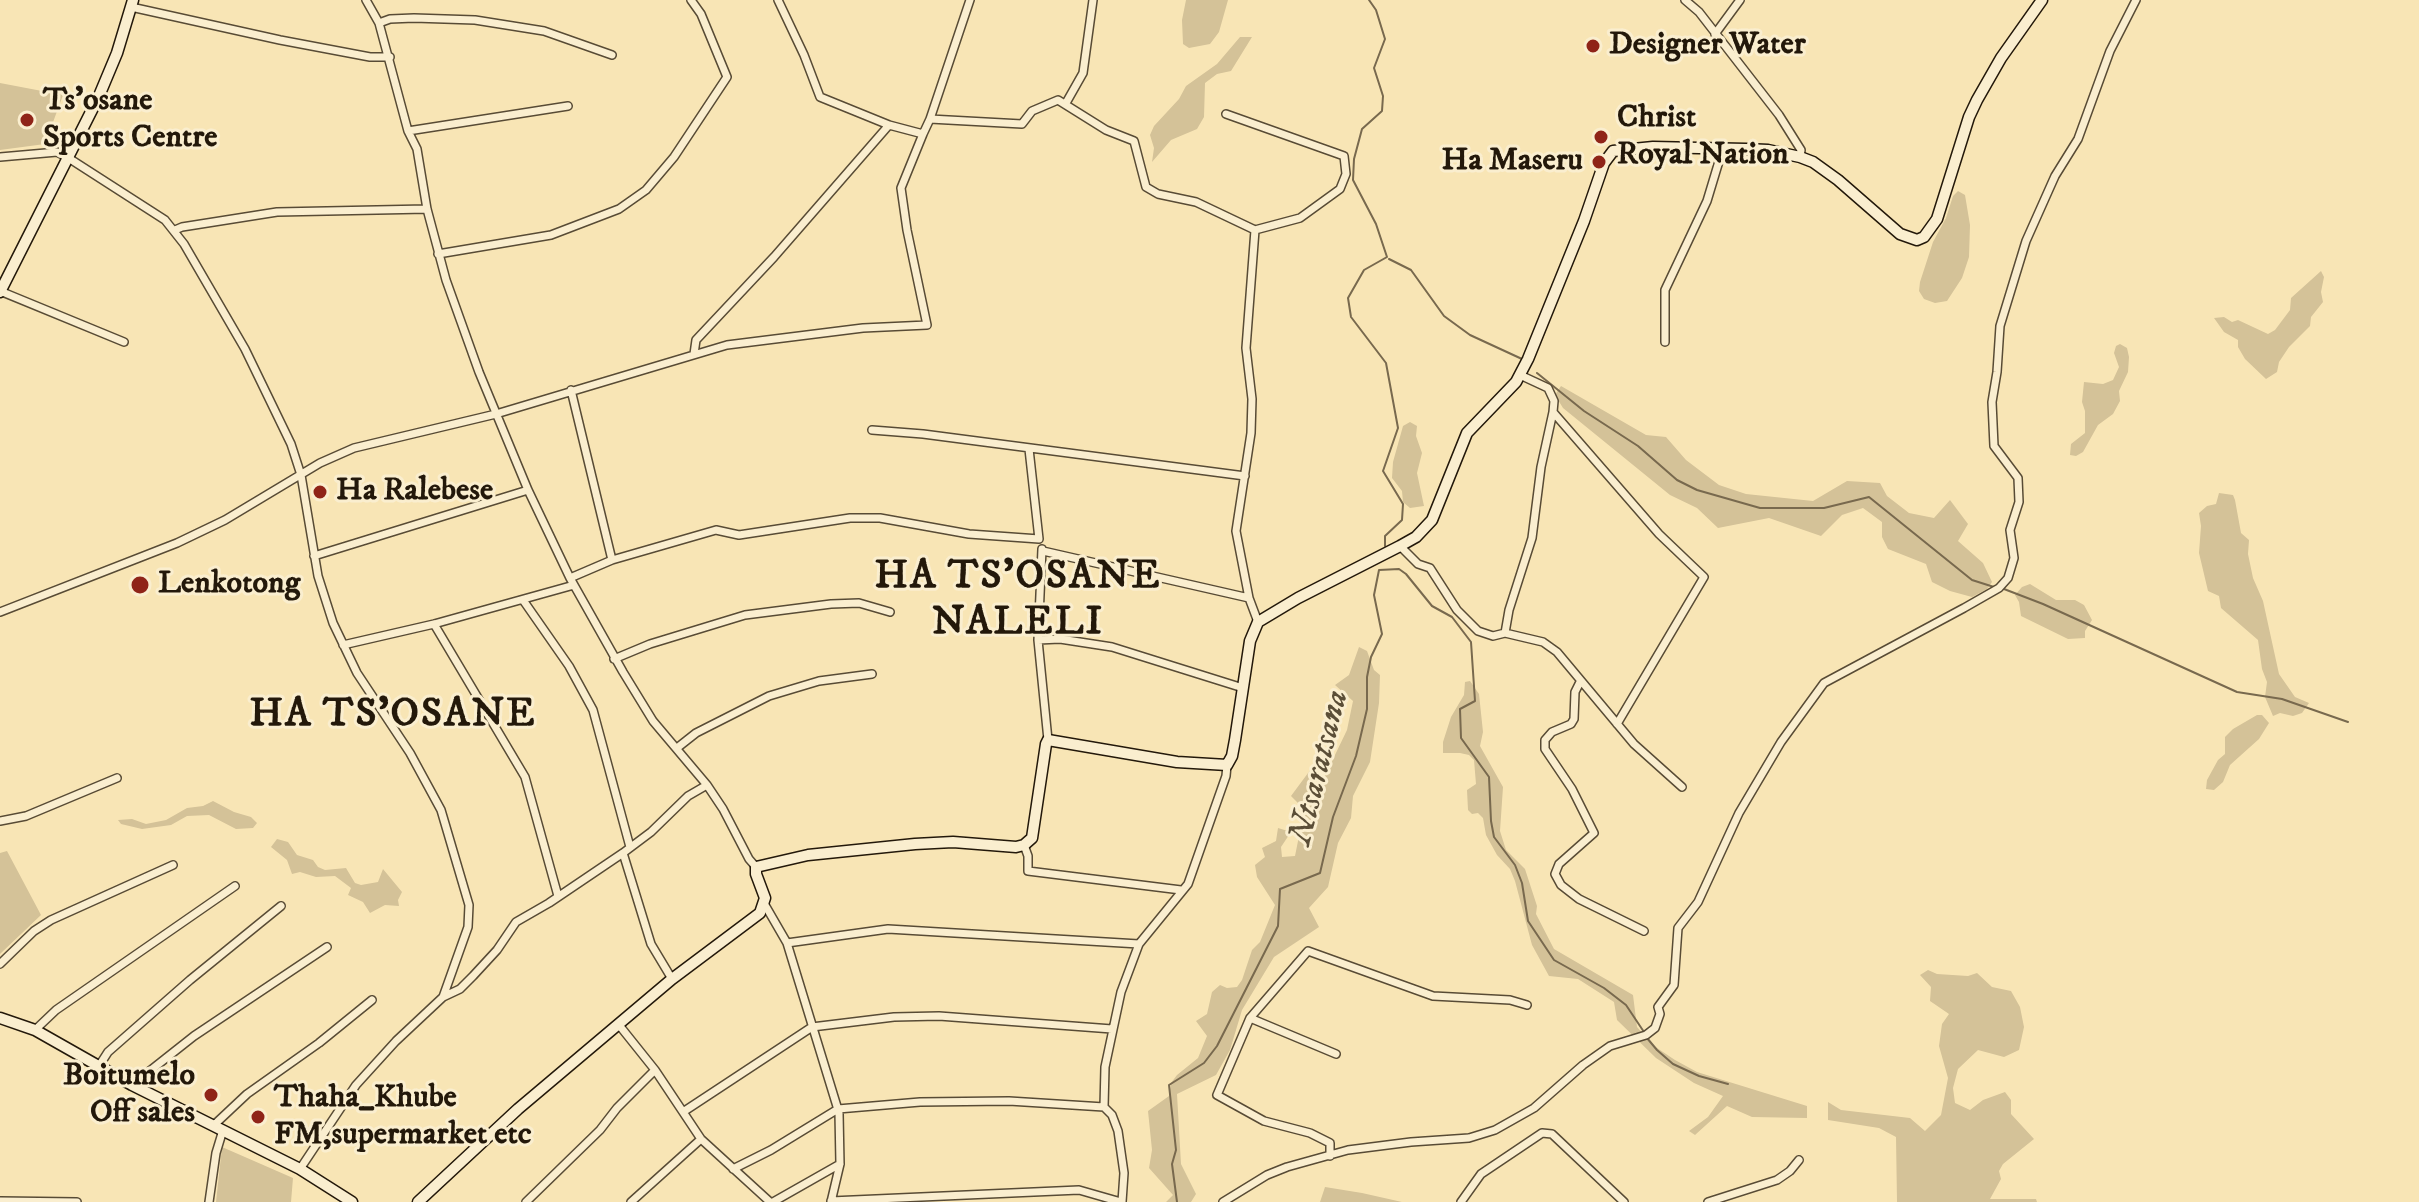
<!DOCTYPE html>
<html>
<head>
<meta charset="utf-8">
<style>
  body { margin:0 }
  canvas { display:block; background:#f8e5b5 }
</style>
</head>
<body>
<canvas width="2419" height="1202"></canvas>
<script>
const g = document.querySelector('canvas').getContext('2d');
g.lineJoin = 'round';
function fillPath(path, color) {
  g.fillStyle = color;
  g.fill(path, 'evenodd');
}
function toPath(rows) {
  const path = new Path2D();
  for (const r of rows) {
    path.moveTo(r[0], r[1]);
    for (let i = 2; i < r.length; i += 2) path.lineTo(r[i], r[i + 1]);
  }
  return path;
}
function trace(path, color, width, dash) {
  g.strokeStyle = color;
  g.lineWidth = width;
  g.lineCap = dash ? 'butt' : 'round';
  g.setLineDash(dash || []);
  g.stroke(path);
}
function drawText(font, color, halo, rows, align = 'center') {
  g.font = font + ' "IM FELL DW Pica",serif';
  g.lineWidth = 6;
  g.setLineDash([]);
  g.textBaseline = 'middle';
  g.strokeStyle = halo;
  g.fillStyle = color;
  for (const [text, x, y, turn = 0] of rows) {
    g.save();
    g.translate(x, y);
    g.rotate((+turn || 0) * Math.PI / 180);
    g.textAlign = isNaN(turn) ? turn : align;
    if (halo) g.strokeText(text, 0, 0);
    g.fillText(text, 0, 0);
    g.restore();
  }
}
const green = toPath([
  [1186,0,1228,0,1219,32,1210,44,1189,48,1183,44,1182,20],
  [1240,37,1252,37,1231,71,1217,74,1205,83,1204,117,1197,129,1171,140,1152,162,1154,148,1150,135,1154,126,1179,99,1186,86,1217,64],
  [0,83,63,95,45,144,0,150],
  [1958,191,1965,195,1970,225,1969,257,1962,278,1947,301,1935,303,1924,299,1919,291,1920,282,1933,242,1946,218,1953,196],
  [2321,271,2324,277,2321,292,2323,302,2311,317,2310,326,2289,347,2279,362,2277,372,2266,379,2245,359,2238,347,2238,340,2224,332,2214,318,2224,317,2232,322,2238,320,2268,334,2275,330,2290,310,2291,298],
  [2120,344,2127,348,2129,357,2128,372,2119,391,2120,401,2113,414,2098,425,2083,452,2076,456,2070,455,2071,444,2085,433,2085,411,2082,402,2084,382,2103,384,2113,380,2119,367,2114,353,2116,346],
  [1561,386,1646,435,1666,437,1686,460,1719,485,1746,494,1813,501,1847,481,1880,483,1887,496,1909,513,1934,518,1950,500,1968,524,1958,541,1983,563,1992,582,1987,589,1972,597,1950,591,1932,582,1926,564,1888,549,1882,537,1882,522,1863,508,1842,515,1821,536,1769,518,1718,528,1697,508,1670,495,1563,408,1555,395],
  [1410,422,1417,426,1416,436,1422,453,1417,473,1424,506,1410,508,1403,502,1402,491,1392,478,1393,462,1403,426],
  [2219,493,2233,495,2235,500,2241,533,2249,540,2248,554,2253,578,2263,601,2279,674,2295,697,2309,703,2302,713,2293,716,2280,713,2273,716,2265,697,2267,682,2262,669,2258,640,2221,608,2219,596,2208,591,2199,553,2201,526,2199,513,2207,506,2216,504],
  [2030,584,2056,600,2075,600,2084,605,2092,620,2085,631,2085,638,2068,639,2021,616,2019,602,2015,595,2022,587],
  [1359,647,1367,651,1374,670,1380,675,1379,703,1370,762,1353,796,1351,818,1338,843,1328,887,1309,908,1319,927,1274,957,1242,1010,1230,1050,1216,1075,1177,1094,1181,1164,1196,1194,1191,1202,1166,1202,1173,1195,1149,1168,1152,1150,1148,1111,1169,1096,1171,1083,1177,1075,1198,1058,1207,1036,1196,1021,1207,1014,1212,992,1220,985,1227,988,1237,987,1242,980,1252,950,1260,942,1275,905,1257,877,1255,865,1265,857,1262,848,1276,841,1278,828,1291,832,1281,847,1282,857,1295,856,1302,821,1312,801,1298,803,1291,796,1311,769,1322,782,1347,730,1353,701,1335,685,1349,675],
  [1470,681,1479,694,1483,732,1480,746,1503,787,1500,831,1506,850,1525,869,1537,906,1536,914,1554,949,1633,995,1637,1027,1654,1046,1675,1060,1697,1072,1807,1106,1807,1118,1752,1117,1727,1106,1695,1135,1689,1131,1708,1117,1723,1096,1694,1083,1656,1058,1617,1020,1614,1002,1578,979,1549,976,1532,945,1515,881,1510,869,1497,855,1486,835,1483,818,1478,813,1472,814,1468,810,1467,790,1476,784,1474,760,1469,755,1460,753,1443,753,1443,742,1451,717,1464,695,1465,682],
  [2257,715,2262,715,2269,723,2259,739,2230,765,2223,782,2214,790,2206,789,2207,780,2218,760,2225,754,2225,737,2233,729],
  [213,801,234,812,251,817,257,823,253,828,236,829,209,815,187,816,171,825,142,829,121,824,118,820,132,819,146,824,166,820,187,808,203,806],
  [277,839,288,842,297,855,313,860,318,867,325,870,346,868,355,883,361,885,378,882,383,869,402,892,398,900,399,906,385,905,370,913,363,902,348,895,351,888,335,876,316,877,300,872,292,874,287,860,271,847],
  [7,851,41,915,0,954,0,853],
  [1928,970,1937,974,1968,976,1977,973,1992,987,2011,991,2020,1007,2024,1027,2019,1050,2004,1057,1978,1050,1958,1069,1953,1088,1955,1103,1970,1110,1983,1100,2005,1092,2011,1100,2011,1114,2034,1139,2003,1164,1999,1171,2001,1179,1990,1199,2036,1199,2037,1202,1897,1202,1896,1137,1879,1128,1828,1120,1828,1102,1841,1110,1910,1118,1925,1131,1941,1115,1948,1078,1939,1046,1942,1024,1949,1014,1930,1001,1931,987,1920,975],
  [222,1147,293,1178,291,1202,216,1202],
  [1325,1187,1362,1193,1402,1202,1320,1202]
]);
const stream = toPath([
  [1369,0,1376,10,1385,39,1374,68,1383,96,1382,111,1362,129,1354,159,1353,180,1376,224,1387,257,1364,270,1348,298,1351,317,1386,363,1398,428,1383,471,1403,504,1402,520,1385,536,1385,546],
  [1389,259,1411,270,1444,316,1470,335,1522,359],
  [1537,373,1584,411,1638,446,1677,480,1697,490,1760,508,1824,508,1869,497,1972,580,1994,587],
  [2004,589,2043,604,2237,692,2282,699,2348,722],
  [1647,1038,1657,1050,1673,1064,1699,1076,1728,1084],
  [1177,1202,1172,1164,1176,1150,1169,1085,1204,1063,1217,1046,1278,926,1280,889,1320,873,1333,817,1356,756,1367,709,1367,677,1371,657,1382,634,1374,595,1379,570,1399,569,1406,574,1432,606,1452,617,1471,642,1475,701,1460,709,1461,738,1489,777,1491,821,1494,837,1515,865,1522,883,1528,921,1554,960,1604,988,1626,1005,1644,1032]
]);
const street = toPath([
  [366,0,379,23,408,131,417,149,427,209,446,280,479,372,528,490,570,578,623,672,653,721,707,785,723,809,749,859,756,867],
  [1685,0,1699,12,1779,115,1801,150,1800,157],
  [131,7,280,40,370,57,390,57],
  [379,23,390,19,414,18,475,20,544,31,612,55],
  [1715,34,1740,0],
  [1066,103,1083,73,1093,0],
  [930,119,970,0],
  [408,131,568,106],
  [923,134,930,119,1022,124,1032,111,1058,100,1106,130,1134,141,1146,187,1158,194,1196,202,1255,230,1300,218,1340,189,1346,174,1344,156,1226,114],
  [0,157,57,152,67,157,165,220,184,244,245,349,291,444,301,475,318,576,333,623,357,673,410,753,441,810,469,905,468,927,443,997,396,1041,356,1085,300,1169],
  [175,230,182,227,277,212,427,209],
  [1255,230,1246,348,1252,399,1251,433,1236,531,1249,598,1258,622],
  [438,254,551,235,619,209,646,190,674,157,727,77,701,14,691,0],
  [0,291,124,342],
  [1665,342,1665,290,1707,201,1723,148],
  [694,354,696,340,774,257,889,125],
  [1520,375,1548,388,1554,401,1553,412,1659,534,1704,577,1617,724],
  [571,390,612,560],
  [872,430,923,434,1245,476],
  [1400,546,1418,564,1430,568,1457,610,1478,631,1493,636,1505,633,1509,610,1532,538,1541,467,1553,412],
  [1042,549,1038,640,1048,740],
  [1043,551,1249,598],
  [314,556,528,490],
  [570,578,612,560,716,530,739,535,850,518,880,518,969,534,1039,539,1029,449],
  [523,600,569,666,593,710,630,847],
  [0,612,177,543,225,520,320,463,354,448,496,414,727,345,863,328,927,325,907,230,901,188,923,134,889,125,820,97,804,55,778,0],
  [434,624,525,777,558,896],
  [1505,633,1543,642,1557,652,1634,744,1682,787],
  [1038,640,1060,639,1112,647,1243,688],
  [343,645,434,624,574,585],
  [614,659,650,644,745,615,831,604,859,603,890,612],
  [1580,682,1575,692,1574,719,1571,724,1552,732,1545,740,1545,749,1572,789,1594,833,1559,864,1555,874,1561,885,1579,899,1644,931],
  [677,748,696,733,769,696,819,681,872,674],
  [0,821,26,816,117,778],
  [1024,845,1028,856,1028,871,1181,890],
  [623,853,651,944,672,979],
  [765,905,787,943,839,1113,840,1164,831,1202],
  [787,943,888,929,1139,944],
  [0,964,34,931,51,920,173,865],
  [443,997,460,989,473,976,497,950,516,922,549,903,623,853,651,832,688,796,707,785],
  [1250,1018,1336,1054],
  [619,1025,655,1070,701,1139,770,1202],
  [35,1030,56,1010,235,886],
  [99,1066,108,1052,190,980,281,906],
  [132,1085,194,1036,327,947],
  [683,1112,812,1027,894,1017,939,1016,1112,1029],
  [214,1125,247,1094,319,1043,372,1000],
  [1330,1156,1330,1143,1310,1133,1264,1121,1217,1095,1250,1018,1308,951,1433,996,1510,1000,1527,1005],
  [733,1169,771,1150,838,1109,920,1102,1009,1101,1104,1107],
  [0,1201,77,1202],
  [831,1201,1079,1190,1121,1202],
  [209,1202,216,1153,223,1130],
  [526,1202,600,1130,617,1108,655,1070],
  [631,1202,701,1139],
  [773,1202,840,1164],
  [1122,1202,1124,1173,1118,1131,1112,1115,1104,1107,1105,1067,1121,992,1139,944,1188,884,1226,776,1227,765],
  [1223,1202,1267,1175,1287,1167,1348,1150,1411,1142,1469,1138,1495,1130,1534,1108,1583,1065,1610,1046,1646,1035,1655,1028,1660,1014,1658,1007,1674,985,1678,928,1698,902,1739,813,1781,742,1824,683,1964,608,1999,588,2008,578,2014,558,2010,530,2019,502,2018,478,1994,446,1992,402,1997,372,2000,326,2026,241,2055,176,2078,139,2110,51,2136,0],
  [1461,1202,1481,1174,1542,1133,1552,1134,1624,1202],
  [1708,1202,1777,1180,1790,1171,1799,1160]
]);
const secondary = toPath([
  [0,292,99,96,117,53,133,0],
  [0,1018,35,1030,132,1085,300,1169,352,1202],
  [418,1202,518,1109,672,979,760,913,765,898,756,874,756,867,808,855,915,844,953,842,1016,847,1024,845,1032,838,1046,744,1048,740,1177,762,1227,765,1232,756,1235,740,1250,641,1258,622,1298,598,1400,546,1416,537,1432,520,1467,433,1516,382,1528,359,1584,221,1604,163,1613,151,1653,147,1746,149,1768,150,1800,157,1813,162,1838,180,1900,234,1917,240,1924,237,1937,219,1969,117,1977,100,2001,58,2042,0]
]);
const markers = [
  [1593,46,8,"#8f2418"],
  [27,120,8,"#8f2418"],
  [1601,137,8,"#8f2418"],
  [1599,162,8,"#8f2418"],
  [320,492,8,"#8f2418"],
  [140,585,10,"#8f2418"],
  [211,1095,8,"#8f2418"],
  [258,1117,8,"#8f2418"]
];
const poiNames = [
  ["Designer Water",1609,46],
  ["Ts'osane",43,102],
  ["Sports Centre",43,139],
  ["Christ",1617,119],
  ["Royal Nation",1617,156],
  ["Ha Maseru",1583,162,"right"],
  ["Ha Ralebese",336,492],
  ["Lenkotong",158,585],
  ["Boitumelo",195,1077,"right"],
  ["Off sales",195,1114,"right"],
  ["Thaha_Khube",274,1099],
  ["FM,supermarket etc",274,1136]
];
const waterNames = [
  ["Ntsaratsana",1321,768,-76]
];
const districtNames = [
  ["HA TS'OSANE",1018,579],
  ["NALELI",1018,625],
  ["HA TS'OSANE",393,717]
];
fillPath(green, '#d4c298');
trace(stream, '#78694e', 2);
trace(street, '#584b35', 10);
trace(secondary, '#23180a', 13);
trace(street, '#faeecf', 7);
trace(secondary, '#faeecf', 10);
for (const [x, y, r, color] of markers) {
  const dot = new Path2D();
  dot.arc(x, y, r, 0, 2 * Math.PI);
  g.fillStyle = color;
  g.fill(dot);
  trace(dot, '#faeecf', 3);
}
drawText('bold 32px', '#23180a', '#faeecf', poiNames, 'left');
drawText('italic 34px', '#5b4e37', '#faeecf', waterNames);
g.letterSpacing = '2px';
drawText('bold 40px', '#23180a', '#faeecf', districtNames);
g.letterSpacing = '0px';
</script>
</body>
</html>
